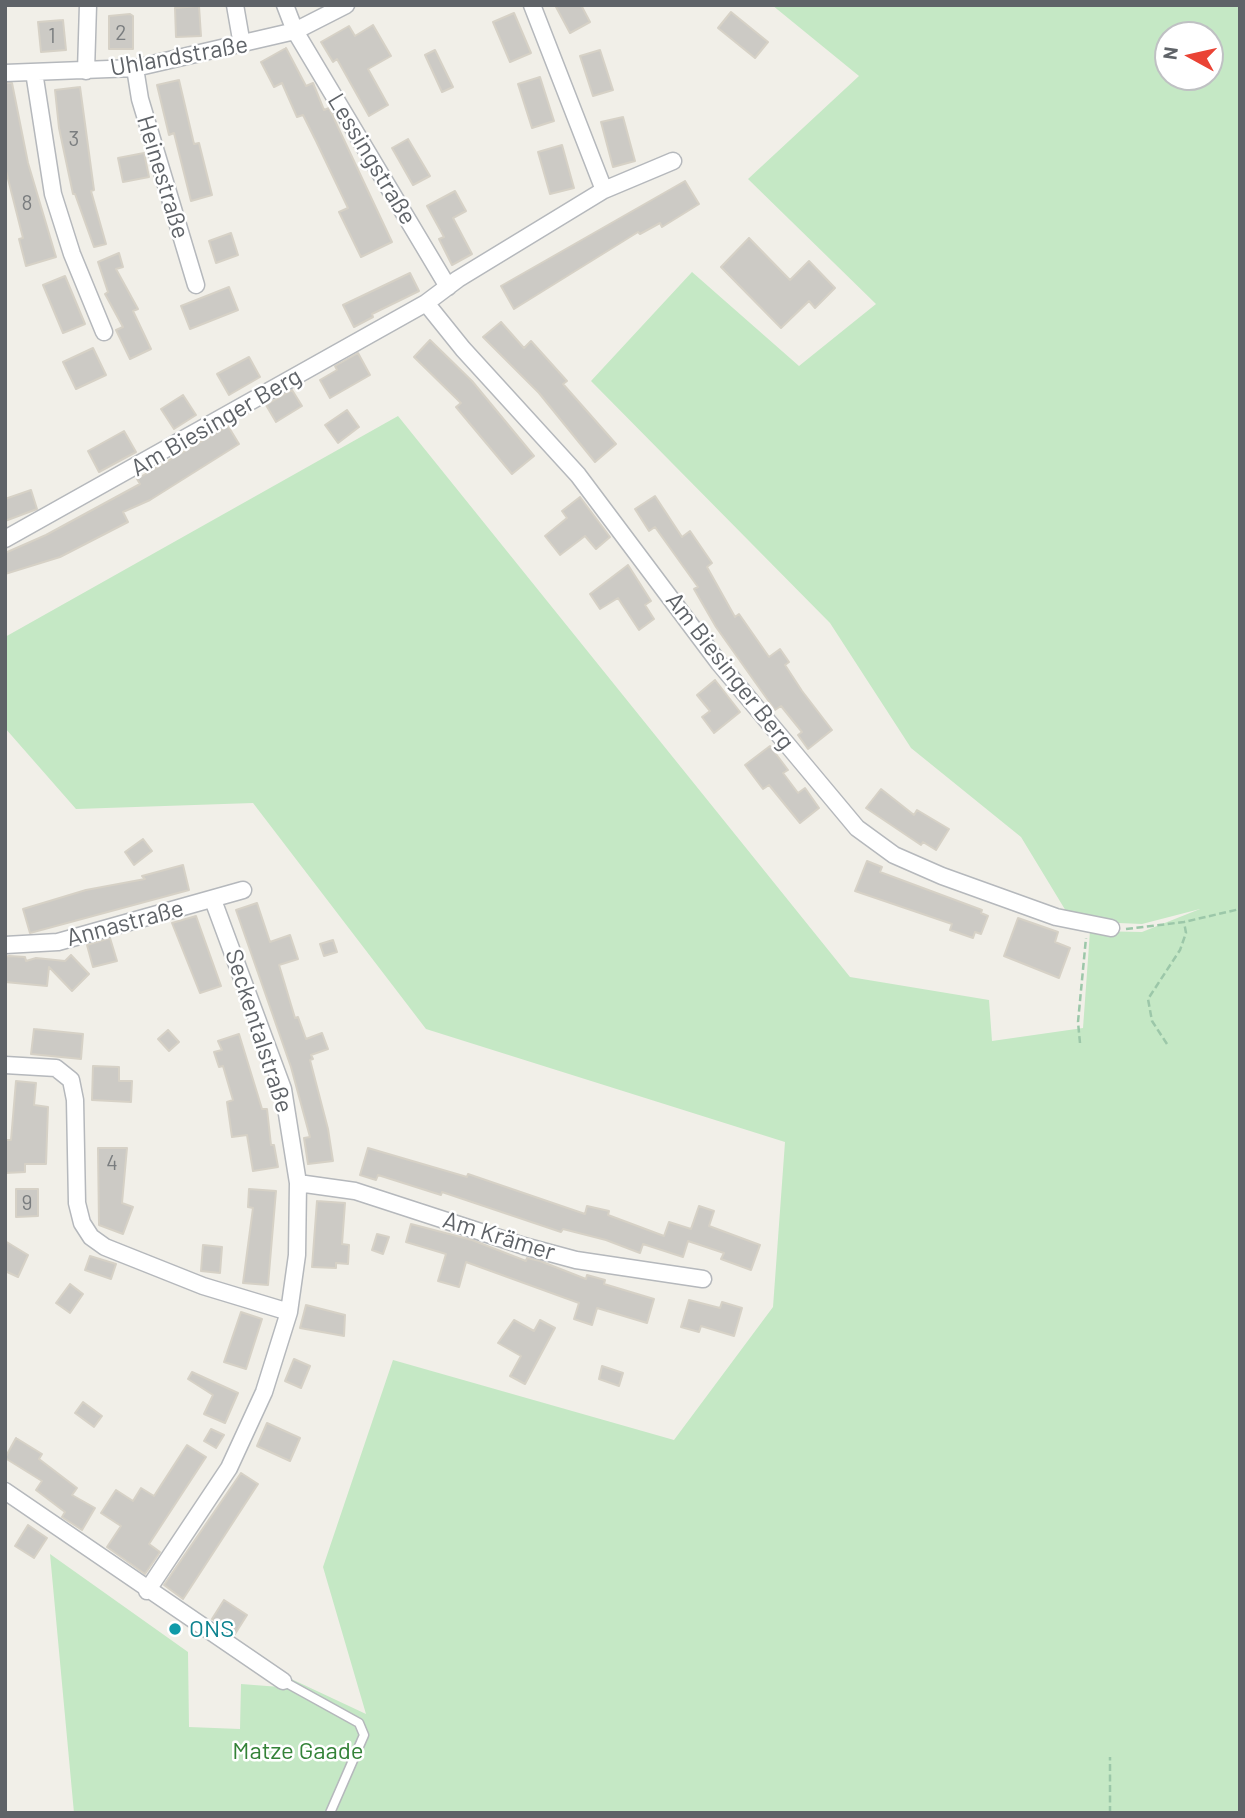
<!DOCTYPE html>
<html>
<head>
<meta charset="utf-8">
<style>
  body { margin:0 }
  #map { position:relative; width:1245px; height:1818px; overflow:hidden; background:#f1efe8; font-family:Barlow,sans-serif }
  canvas { display:block }
  .frame { position:absolute; inset:0; border:7px solid #5f6368; pointer-events:none }
  .north { position:absolute; left:1154px; top:21px; width:70px; height:70px; box-sizing:border-box; background:#fff; border:2px solid #bfc1c3; border-radius:50%; rotate:278deg; font-size:19px; font-weight:700; line-height:28px; text-align:center; color:#5f6368 }
  .north::after { content:''; display:block; margin:auto; width:24px; height:32px; background:#ea4335; clip-path:polygon(50% 0,100% 100%,50% 72%,0 100%) }
</style>
</head>
<body>
<div id="map">
<canvas width="1245" height="1818"></canvas>
<div class="frame"></div>
<div class="north">N</div>
</div>
<script>
const g = document.querySelector('canvas').getContext('2d');
g.lineJoin = 'round';
function fillPath(path, color) {
  g.fillStyle = color;
  g.fill(path, 'evenodd');
}
function toPath(rows) {
  const path = new Path2D();
  for (const r of rows) {
    path.moveTo(r[0], r[1]);
    for (let i = 2; i < r.length; i += 2) path.lineTo(r[i], r[i + 1]);
  }
  return path;
}
function trace(path, color, width, dash) {
  g.strokeStyle = color;
  g.lineWidth = width;
  g.lineCap = dash ? 'butt' : 'round';
  g.setLineDash(dash || []);
  g.stroke(path);
}
function drawText(font, color, halo, rows, align = 'center') {
  g.font = font + ' Barlow,sans-serif';
  g.lineWidth = 5;
  g.setLineDash([]);
  g.textBaseline = 'middle';
  g.strokeStyle = halo;
  g.fillStyle = color;
  for (const [text, x, y, turn = 0] of rows) {
    g.save();
    g.translate(x, y);
    g.rotate((+turn || 0) * Math.PI / 180);
    g.textAlign = isNaN(turn) ? turn : align;
    if (halo) g.strokeText(text, 0, 0);
    g.fillText(text, 0, 0);
    g.restore();
  }
}
const green = toPath([
  [772,5,1240,5,1240,1813,74,1813,50,1554,188,1652,189,1727,240,1729,241,1684,280,1687,287,1677,366,1714,323,1567,393,1360,674,1440,773,1307,785,1142,426,1029,253,803,76,809,5,728,5,637,398,416,850,977,989,1000,992,1041,1083,1028,1090,931,1142,932,1200,909,1142,924,1072,921,1021,837,911,748,830,623,591,381,692,272,799,366,876,304,748,179,859,76],
  [1168,35,1210,35,1210,77,1168,77]
]);
const building = toPath([
  [555,5,581,5,590,22,570,33,555,5],
  [199,6,201,36,176,37,175,8,199,6],
  [731,12,768,42,755,58,718,28,731,12],
  [514,13,531,53,510,62,493,22,514,13],
  [130,14,133,16,133,49,109,49,109,16,130,14],
  [63,20,66,50,41,52,38,22,63,20],
  [373,25,391,56,368,69,388,105,369,116,337,59,333,62,321,42,349,26,355,36,373,25],
  [286,48,306,86,313,83,324,110,329,108,392,242,361,257,339,212,348,208,316,141,303,115,297,117,282,83,274,87,261,62,286,48],
  [435,50,453,87,442,92,425,55,435,50],
  [600,50,613,90,593,96,580,56,600,50],
  [540,77,554,121,532,128,518,84,540,77],
  [179,80,194,144,199,143,212,195,191,201,174,133,169,135,157,85,179,80],
  [5,83,12,83,28,163,56,257,26,266,19,239,23,238,5,167,5,83],
  [80,87,94,190,91,191,106,244,94,247,75,194,73,194,59,128,55,90,80,87],
  [623,117,635,161,613,167,601,122,623,117],
  [408,139,430,176,413,185,392,148,408,139],
  [562,145,574,188,550,194,538,152,562,145],
  [144,153,149,177,123,182,118,158,144,153],
  [685,181,699,204,662,227,660,223,640,234,638,232,514,309,501,286,685,181],
  [455,191,466,211,453,218,472,254,452,265,439,239,444,237,427,206,455,191],
  [231,233,238,255,216,263,209,241,231,233],
  [749,238,790,280,809,261,835,288,815,308,809,301,781,328,721,267,749,238],
  [119,253,123,267,116,269,138,309,133,311,151,349,130,359,116,330,123,327,105,294,108,292,98,262,119,253],
  [410,273,419,291,372,314,373,317,354,327,343,305,410,273],
  [65,276,85,324,63,333,43,285,65,276],
  [229,287,238,310,190,329,181,306,229,287],
  [501,322,524,348,531,341,567,381,563,384,616,444,595,462,539,393,483,337,501,322],
  [430,340,472,381,534,456,512,474,456,407,461,403,414,357,430,340],
  [93,348,106,375,76,389,63,362,93,348],
  [358,353,370,375,330,398,320,380,337,370,335,366,358,353],
  [249,357,260,377,229,395,217,374,249,357],
  [292,390,302,406,276,422,266,405,292,390],
  [183,395,196,415,174,429,161,409,183,395],
  [347,410,359,427,338,443,325,425,347,410],
  [228,426,239,444,150,500,123,512,128,522,60,557,5,574,5,553,46,535,140,484,137,479,228,426],
  [124,431,136,452,99,472,88,451,124,431],
  [31,490,37,509,5,521,5,499,31,490],
  [655,496,682,537,690,531,712,563,707,567,735,617,739,614,769,657,780,649,789,662,785,665,802,691,832,730,808,749,798,735,802,732,781,706,775,710,716,627,694,589,698,587,655,527,649,531,635,509,655,496],
  [580,497,610,537,596,549,585,536,560,555,545,536,567,518,562,511,580,497],
  [628,565,651,601,645,605,654,619,639,630,618,598,600,609,590,594,628,565],
  [715,680,740,712,714,733,702,717,710,711,697,695,715,680],
  [770,746,788,770,783,773,798,793,805,788,819,808,800,823,769,785,763,789,745,765,770,746],
  [881,789,914,815,917,810,949,829,936,850,923,842,921,845,866,808,881,789],
  [143,839,152,851,134,865,125,852,143,839],
  [867,861,882,867,880,872,982,910,981,913,988,916,981,934,975,932,973,938,950,930,952,924,855,891,867,861],
  [183,865,189,890,30,933,23,909,86,890,145,879,142,876,183,865],
  [257,903,270,942,290,935,298,959,279,965,295,1018,298,1017,306,1039,322,1033,328,1049,311,1055,313,1059,310,1060,328,1129,333,1161,308,1164,304,1138,310,1137,291,1067,236,910,257,903],
  [196,916,221,986,200,993,172,923,196,916],
  [1018,918,1058,932,1055,942,1070,948,1059,978,1004,956,1018,918],
  [110,938,117,961,93,967,87,945,110,938],
  [333,940,337,952,324,956,320,944,333,940],
  [71,955,89,974,72,991,49,967,47,986,5,982,5,957,9,956,25,957,26,961,36,958,65,961,71,955],
  [34,1029,83,1034,81,1059,31,1054,34,1029],
  [168,1030,179,1042,169,1051,158,1039,168,1030],
  [239,1034,262,1109,267,1109,271,1145,274,1145,278,1167,253,1171,247,1135,232,1137,227,1102,233,1100,223,1066,219,1067,214,1052,222,1050,218,1041,239,1034],
  [93,1066,119,1067,119,1081,132,1081,131,1102,92,1100,93,1066],
  [16,1081,36,1083,34,1105,48,1107,46,1164,25,1164,25,1172,5,1173,5,1140,11,1140,16,1081],
  [98,1148,127,1148,122,1203,133,1207,123,1234,99,1225,98,1148],
  [368,1148,467,1177,468,1174,585,1214,587,1206,609,1211,608,1215,664,1236,669,1222,691,1229,699,1206,714,1211,709,1226,760,1245,751,1270,721,1259,724,1253,688,1241,683,1257,643,1244,640,1253,606,1240,563,1229,561,1232,442,1192,441,1195,378,1175,376,1180,360,1175,368,1148],
  [16,1189,38,1189,38,1216,16,1217,16,1189],
  [249,1189,276,1191,268,1285,243,1283,253,1208,248,1207,249,1189],
  [317,1201,345,1203,342,1244,349,1245,348,1264,336,1263,336,1268,312,1267,317,1201],
  [411,1224,472,1240,526,1261,527,1258,540,1261,586,1279,587,1275,605,1280,604,1284,654,1299,647,1323,597,1308,592,1325,574,1319,579,1303,466,1262,459,1287,438,1281,446,1254,406,1242,411,1224],
  [377,1234,389,1237,383,1254,372,1250,377,1234],
  [5,1241,28,1255,18,1277,5,1271,5,1241],
  [203,1245,222,1247,220,1273,201,1271,203,1245],
  [90,1256,116,1264,111,1279,85,1270,90,1256],
  [70,1284,83,1294,70,1313,56,1303,70,1284],
  [689,1300,720,1308,722,1302,742,1308,734,1336,701,1326,699,1332,681,1327,689,1300],
  [306,1305,345,1315,344,1336,300,1328,306,1305],
  [241,1312,262,1319,246,1369,224,1362,241,1312],
  [514,1320,534,1331,540,1320,555,1328,525,1384,510,1376,521,1356,498,1343,514,1320],
  [294,1359,310,1366,301,1388,285,1381,294,1359],
  [602,1366,623,1373,619,1386,599,1379,602,1366],
  [192,1372,238,1393,225,1423,204,1414,213,1395,188,1379,192,1372],
  [83,1402,102,1416,94,1427,75,1413,83,1402],
  [267,1423,300,1438,290,1461,257,1446,267,1423],
  [211,1429,224,1435,216,1448,204,1441,211,1429],
  [16,1438,42,1454,39,1459,77,1488,72,1495,95,1508,82,1530,62,1517,65,1512,36,1490,42,1481,5,1458,16,1438],
  [187,1445,206,1457,149,1544,160,1552,145,1574,107,1547,121,1526,101,1513,116,1490,133,1501,141,1488,154,1496,187,1445],
  [241,1473,258,1484,183,1599,164,1585,241,1473],
  [28,1525,47,1538,34,1558,15,1546,28,1525],
  [224,1600,247,1615,235,1634,212,1619,224,1600]
]);
const path = toPath([
  [1126,929,1184,922,1240,909],
  [1080,1043,1078,1022,1086,938],
  [1167,1044,1152,1021,1148,999,1180,950,1186,933,1184,922],
  [1110,1813,1110,1757]
]);
const service = toPath([
  [283,1681,359,1723,364,1735,330,1813]
]);
const minor = toPath([
  [235,5,242,45],
  [285,5,295,31,448,287],
  [135,68,140,99,196,285],
  [86,71,88,5],
  [34,72,53,194,72,254,104,332],
  [5,73,135,68,295,31,346,5],
  [604,190,673,161],
  [426,303,463,349,578,475,719,663,857,828,894,855,942,876,1056,917,1111,928],
  [5,539,426,303,458,279,604,190,532,5],
  [5,945,58,942,243,890],
  [5,1065,56,1068,71,1080,75,1100,77,1203,82,1223,91,1237,105,1247,203,1286,289,1312],
  [298,1183,355,1191,524,1246,576,1260,703,1279],
  [5,1491,283,1681],
  [147,1591,229,1468,264,1392,289,1312,297,1255,298,1183,283,1089,213,900]
]);
const markers = [
  [175,1629,7,"#0f9aa8"]
];
const numberNames = [
  ["2",121,33],
  ["1",52,36],
  ["3",74,139],
  ["8",27,203],
  ["4",112,1163],
  ["9",27,1203]
];
const streetNames = [
  ["Uhlandstraße",179,56,-10],
  ["Lessingstraße",372,159,59],
  ["Heinestraße",163,177,73],
  ["Am Biesinger Berg",216,422,-30],
  ["Am Biesinger Berg",730,671,52],
  ["Annastraße",125,923,-15],
  ["Seckentalstraße",259,1031,72],
  ["Am Krämer",499,1236,17]
];
const cultureNames = [
  ["ONS",189,1629]
];
const parkNames = [
  ["Matze Gaade",298,1751]
];
fillPath(green, '#c5e8c5');
fillPath(building, '#cccac5');
trace(building, '#d6d1c6', 2);
trace(service, '#b5b8bc', 11);
trace(minor, '#b5b8bc', 19);
trace(path, '#9cc7a9', 2.5, [7, 3.5]);
trace(service, '#fff', 8);
trace(minor, '#fff', 16);
for (const [x, y, r, color] of markers) {
  const dot = new Path2D();
  dot.arc(x, y, r, 0, 2 * Math.PI);
  g.fillStyle = color;
  g.fill(dot);
  trace(dot, '#fff', 2.5);
}
drawText('21px', '#7a7d7f', null, numberNames);
drawText('24px', '#5f6368', '#fff', streetNames);
drawText('24px', '#0d838f', '#fff', cultureNames, 'left');
drawText('24px', '#348238', '#fff', parkNames);
</script>
</body>
</html>
